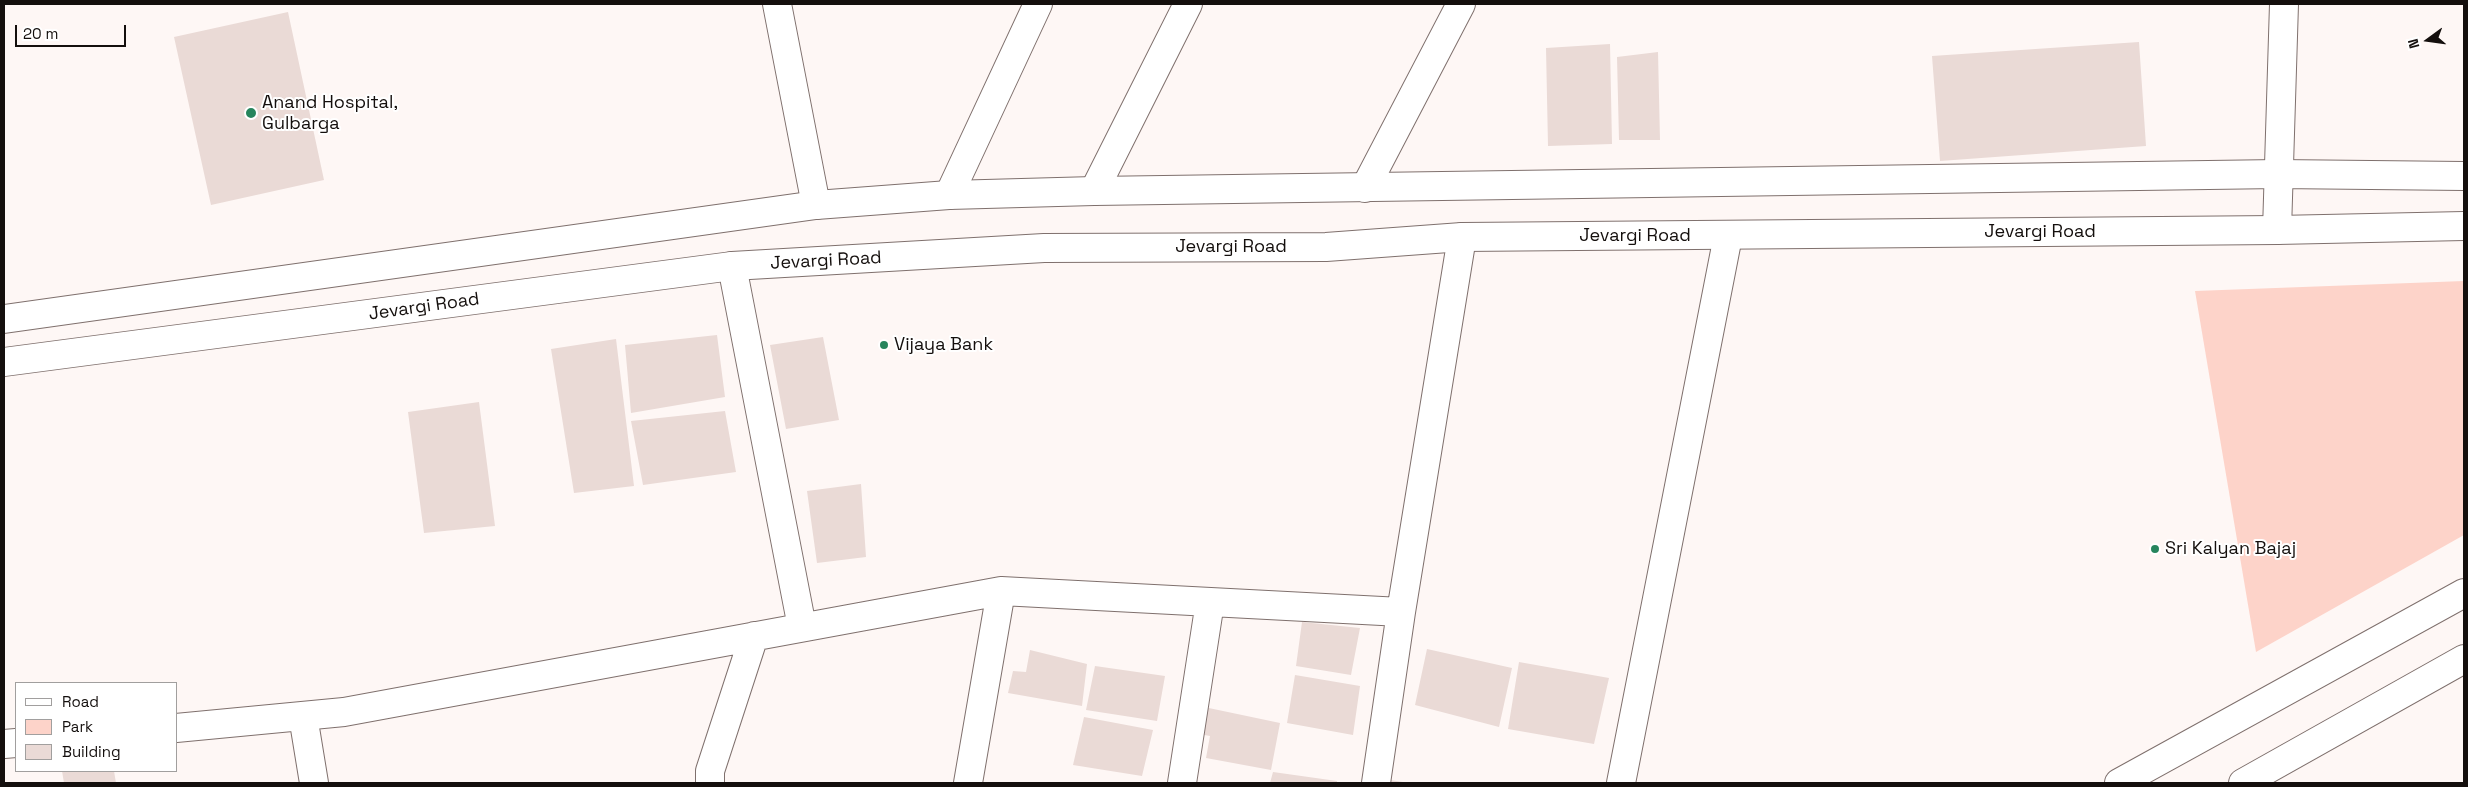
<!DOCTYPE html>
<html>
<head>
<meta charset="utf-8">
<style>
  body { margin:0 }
  #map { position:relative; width:2468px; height:787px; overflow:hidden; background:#fef7f5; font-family:"Space Grotesk",sans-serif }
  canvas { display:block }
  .frame { position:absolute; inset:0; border:5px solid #140f0d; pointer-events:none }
  .legend { position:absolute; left:15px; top:682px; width:162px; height:90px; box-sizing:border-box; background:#fff; border:1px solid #a19f9e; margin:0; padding:6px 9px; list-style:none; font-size:15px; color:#140f0d }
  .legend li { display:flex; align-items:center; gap:10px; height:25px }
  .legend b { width:25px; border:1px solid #a19f9e }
  .north { position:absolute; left:2403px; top:15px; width:50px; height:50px; -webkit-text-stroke:4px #fff; paint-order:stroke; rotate:256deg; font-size:14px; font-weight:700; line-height:20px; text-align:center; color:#140f0d }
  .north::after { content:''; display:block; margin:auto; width:18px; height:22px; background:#140f0d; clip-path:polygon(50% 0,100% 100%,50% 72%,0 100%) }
  .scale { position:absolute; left:15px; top:25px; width:111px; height:22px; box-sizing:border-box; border:2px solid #140f0d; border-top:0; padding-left:6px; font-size:15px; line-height:18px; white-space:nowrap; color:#140f0d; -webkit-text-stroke:4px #fff; paint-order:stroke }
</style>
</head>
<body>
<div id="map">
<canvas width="2468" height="787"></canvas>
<div class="frame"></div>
<ul class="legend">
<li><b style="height:6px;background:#fff"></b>Road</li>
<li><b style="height:14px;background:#fdd3c9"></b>Park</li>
<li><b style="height:14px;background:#eadad6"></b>Building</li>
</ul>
<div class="north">N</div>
<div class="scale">20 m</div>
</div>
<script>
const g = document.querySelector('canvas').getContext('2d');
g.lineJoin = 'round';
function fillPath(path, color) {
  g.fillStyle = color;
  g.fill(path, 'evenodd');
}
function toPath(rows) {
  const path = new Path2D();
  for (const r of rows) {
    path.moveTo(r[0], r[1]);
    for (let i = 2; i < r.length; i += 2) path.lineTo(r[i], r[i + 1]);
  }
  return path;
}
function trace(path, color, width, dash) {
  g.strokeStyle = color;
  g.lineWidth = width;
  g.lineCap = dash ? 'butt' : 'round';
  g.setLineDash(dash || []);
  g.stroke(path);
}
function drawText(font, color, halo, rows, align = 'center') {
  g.font = font + ' "Space Grotesk",sans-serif';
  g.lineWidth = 4;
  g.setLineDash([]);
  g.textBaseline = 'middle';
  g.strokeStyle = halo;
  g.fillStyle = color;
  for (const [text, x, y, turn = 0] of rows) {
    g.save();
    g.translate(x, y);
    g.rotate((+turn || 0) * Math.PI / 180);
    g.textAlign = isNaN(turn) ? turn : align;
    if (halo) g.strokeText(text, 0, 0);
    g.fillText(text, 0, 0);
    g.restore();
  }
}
const green = toPath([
  [2464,281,2464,535,2256,652,2195,291]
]);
const building = toPath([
  [288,12,324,180,211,205,174,37],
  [2139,42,2146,146,1940,161,1932,56],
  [1610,44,1612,144,1548,146,1546,48],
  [1658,52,1660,140,1619,140,1617,57],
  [717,335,725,397,631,413,625,345],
  [823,337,839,420,786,429,770,345],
  [616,339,634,486,574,493,551,349],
  [479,402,495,526,424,533,408,412],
  [725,411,736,472,643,485,631,421],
  [861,484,866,557,817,563,807,491],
  [1302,622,1360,628,1351,675,1296,666],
  [1427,649,1512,668,1499,727,1415,705],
  [1030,650,1087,664,1082,706,1008,693,1013,671,1026,672],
  [1519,662,1609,678,1594,744,1508,729],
  [1095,666,1165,676,1157,721,1086,710],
  [1295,675,1360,686,1353,735,1287,723],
  [1204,707,1280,723,1271,770,1206,758,1210,736,1199,734],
  [1084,717,1153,730,1142,776,1073,765],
  [62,771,114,771,116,783,64,783],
  [1273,772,1337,781,1337,783,1270,783],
  [1390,780,1403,782,1403,783,1389,783]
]);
const street = toPath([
  [777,4,816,205],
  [1365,188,1461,4],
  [1094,191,1188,4],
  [949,195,1038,4],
  [2277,230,2284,4],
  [732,266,802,627],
  [303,716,314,783],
  [176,728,344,712,1001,591,1401,612,1462,237],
  [4,744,16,743],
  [710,783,710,771,754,636],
  [968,783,1001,591],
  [1182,783,1210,602],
  [1376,783,1401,612],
  [1621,783,1728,236]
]);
const secondary = toPath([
  [4,319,816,205,949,195,1094,191,2278,174,2464,176],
  [4,362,732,266,1044,248,1326,247,1462,237,2277,230,2464,226]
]);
const primary = toPath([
  [2119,783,2464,593],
  [2243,783,2464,659]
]);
const markers = [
  [251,113,6,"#26855d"],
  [884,345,5,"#26855d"],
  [2155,549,5,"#26855d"]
];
const poiNames = [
  ["Anand Hospital,",262,103],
  ["Gulbarga",262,124],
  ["Vijaya Bank",894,345],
  ["Sri Kalyan Bajaj",2165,549]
];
const streetNames = [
  ["Jevargi Road",2040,232],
  ["Jevargi Road",1635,236],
  ["Jevargi Road",1231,247],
  ["Jevargi Road",826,261,-3],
  ["Jevargi Road",424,307,-8]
];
fillPath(green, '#fdd3c9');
fillPath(building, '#eadad6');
trace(street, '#7f706d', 30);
trace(secondary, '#7f706d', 30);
trace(primary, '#7f706d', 30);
trace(street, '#fff', 28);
trace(secondary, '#fff', 28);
trace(primary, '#fff', 28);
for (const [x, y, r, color] of markers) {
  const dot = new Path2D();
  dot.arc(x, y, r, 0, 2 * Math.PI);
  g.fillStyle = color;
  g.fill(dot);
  trace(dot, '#fff', 2);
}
drawText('18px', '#140f0d', '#fff', poiNames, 'left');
drawText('18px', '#140f0d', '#fff', streetNames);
</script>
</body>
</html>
